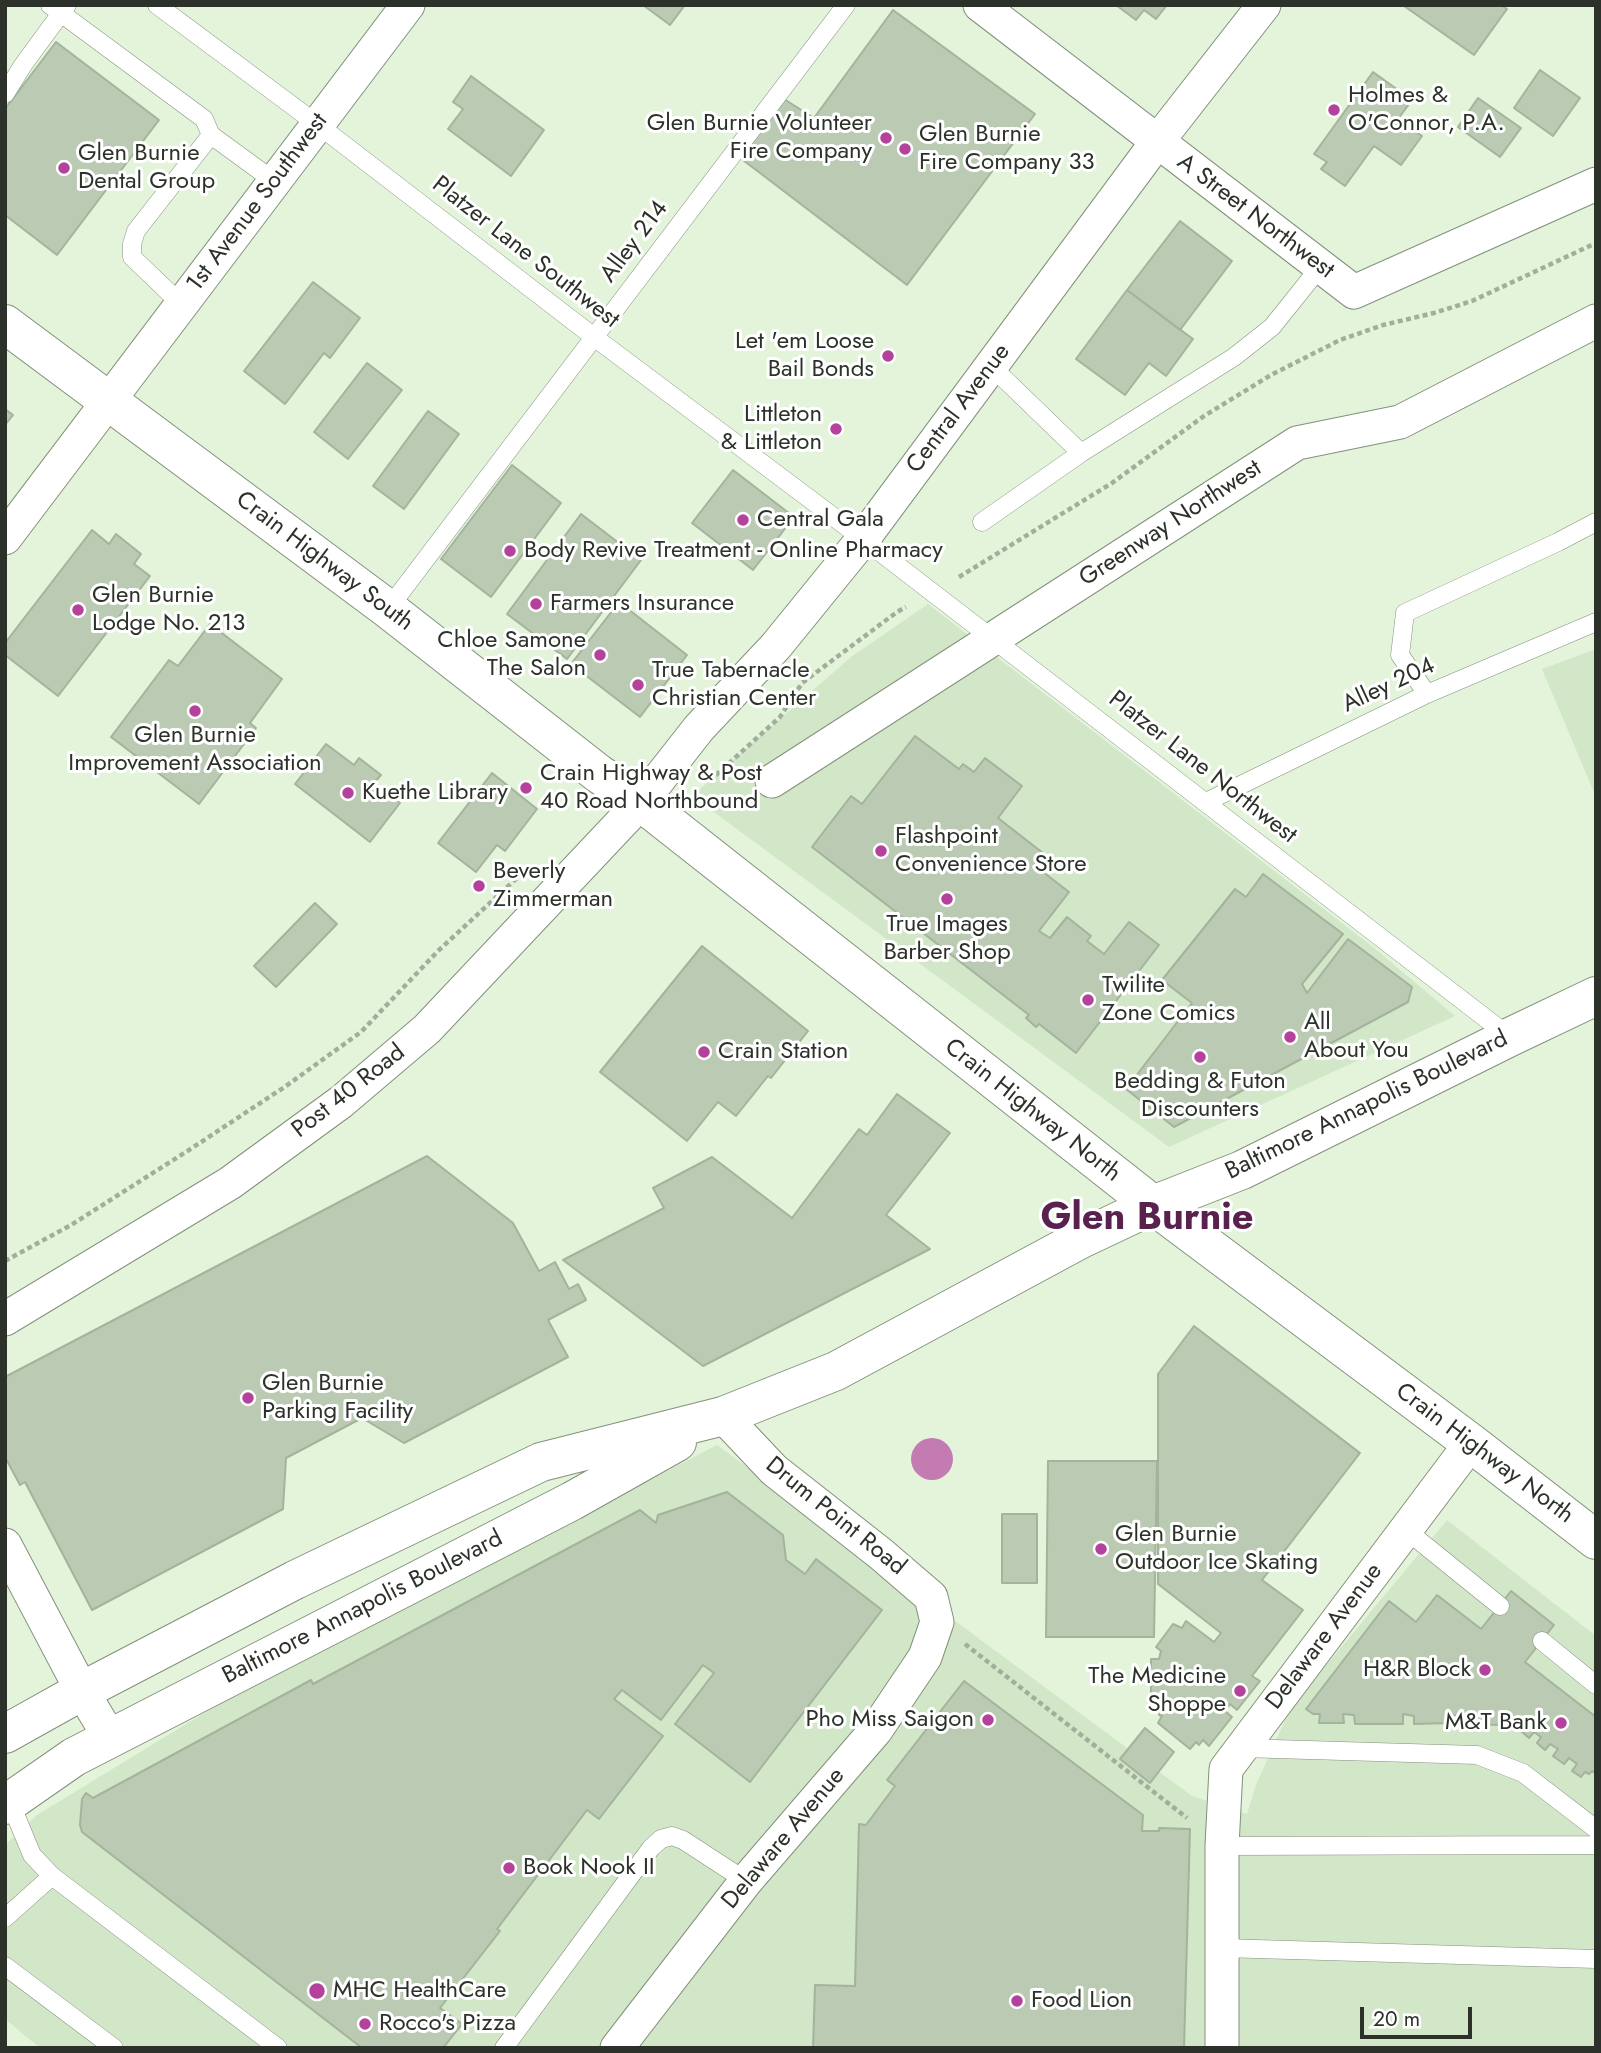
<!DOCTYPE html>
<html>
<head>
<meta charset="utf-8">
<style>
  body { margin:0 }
  #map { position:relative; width:1601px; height:2053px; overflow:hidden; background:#e3f4db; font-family:Jost,sans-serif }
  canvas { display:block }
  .frame { position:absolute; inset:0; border:7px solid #2c3229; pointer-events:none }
  .scale { position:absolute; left:1360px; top:2007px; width:112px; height:32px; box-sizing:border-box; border:4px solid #2c3229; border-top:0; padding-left:9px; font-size:21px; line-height:24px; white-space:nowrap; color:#2c3229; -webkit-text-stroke:5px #fff; paint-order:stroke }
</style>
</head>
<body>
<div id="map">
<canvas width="1601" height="2053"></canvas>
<div class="frame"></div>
<div class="scale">20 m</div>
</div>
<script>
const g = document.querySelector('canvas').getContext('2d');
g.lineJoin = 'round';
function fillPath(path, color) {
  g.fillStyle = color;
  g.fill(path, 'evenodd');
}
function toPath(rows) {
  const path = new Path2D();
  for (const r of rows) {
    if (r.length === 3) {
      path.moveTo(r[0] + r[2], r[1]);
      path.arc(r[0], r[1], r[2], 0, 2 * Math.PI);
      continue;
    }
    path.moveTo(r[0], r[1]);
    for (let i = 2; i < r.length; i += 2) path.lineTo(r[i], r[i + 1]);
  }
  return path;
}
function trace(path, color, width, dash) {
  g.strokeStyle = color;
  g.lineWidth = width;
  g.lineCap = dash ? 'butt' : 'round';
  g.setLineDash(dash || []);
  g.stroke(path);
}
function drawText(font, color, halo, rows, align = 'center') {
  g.font = font + ' Jost,sans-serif';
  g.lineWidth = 6;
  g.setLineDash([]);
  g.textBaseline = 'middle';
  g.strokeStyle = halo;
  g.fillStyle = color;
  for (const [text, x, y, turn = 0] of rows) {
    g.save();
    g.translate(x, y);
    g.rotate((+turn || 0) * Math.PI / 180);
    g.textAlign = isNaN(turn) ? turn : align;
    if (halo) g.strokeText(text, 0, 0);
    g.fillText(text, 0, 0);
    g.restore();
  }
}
const built = toPath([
  [928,604,1373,947,1455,1016,1169,1147,692,796,851,657],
  [1596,649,1596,797,1542,669],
  [717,1445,1192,1796,1247,1814,1256,1785,1290,1709,1447,1520,1596,1636,1596,2048,40,2048,5,2019,5,1845,37,1815,219,1704]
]);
const water = toPath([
  [932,1459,21]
]);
const building = toPath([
  [643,5,685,5,670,25,643,5],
  [1116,5,1167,5,1156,19,1144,10,1136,20,1116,5],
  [1405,5,1501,5,1507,9,1474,55,1404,6,1405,5],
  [893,10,1035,114,907,285,739,157,784,99,814,118,893,10],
  [56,42,159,120,57,255,5,215,5,109,56,42],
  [1540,70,1580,98,1553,136,1514,108,1540,70],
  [1373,72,1412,100,1398,119,1422,136,1401,165,1374,146,1345,186,1321,169,1327,162,1314,154,1373,72],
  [471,76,544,130,511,176,448,129,463,109,453,102,471,76],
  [1478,98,1521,128,1500,157,1458,127,1478,98],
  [1180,221,1232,261,1180,330,1127,290,1180,221],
  [313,282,360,318,330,358,324,353,285,404,244,371,313,282],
  [1127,290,1193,339,1166,376,1149,363,1125,395,1076,359,1127,290],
  [367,363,402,390,348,459,314,432,367,363],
  [5,409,13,415,5,425,5,409],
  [428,411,459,434,404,509,373,486,428,411],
  [512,465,561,503,491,597,441,559,512,465],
  [733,470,794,517,753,570,692,523,733,470],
  [581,514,641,560,567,659,507,614,581,514],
  [92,530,109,544,116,534,141,554,134,564,150,576,58,696,5,655,5,643,92,530],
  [619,602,687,655,640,717,571,664,619,602],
  [210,624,282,679,250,723,256,728,199,804,111,737,169,660,178,666,210,624],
  [915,736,959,769,963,764,974,772,985,758,1022,786,998,818,1043,853,1034,865,1069,892,1039,931,1050,938,1067,917,1091,936,1087,941,1104,954,1129,922,1159,945,1076,1053,1039,1024,1036,1027,1026,1018,1029,1015,812,847,851,796,862,804,915,736],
  [326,744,354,765,359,758,381,775,374,783,400,803,370,842,295,784,326,744],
  [492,773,537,809,505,851,497,845,476,872,438,843,492,773],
  [1263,874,1343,934,1302,984,1307,993,1348,939,1412,987,1408,1002,1174,1127,1126,1089,1192,1003,1162,980,1235,889,1246,897,1263,874],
  [315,903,337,924,276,987,254,966,315,903],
  [702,946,808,1031,771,1078,768,1076,736,1116,718,1102,687,1141,600,1072,702,946],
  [897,1094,950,1133,886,1215,930,1249,703,1366,563,1260,664,1208,653,1188,712,1157,792,1218,859,1129,867,1135,897,1094],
  [427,1156,513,1223,539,1271,555,1262,569,1289,578,1284,586,1300,548,1320,568,1357,404,1443,362,1418,286,1458,283,1509,92,1610,25,1482,20,1485,5,1457,5,1377,427,1156],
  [1194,1326,1360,1453,1262,1580,1303,1610,1252,1676,1260,1681,1237,1710,1230,1704,1225,1711,1232,1717,1209,1746,1203,1740,1199,1745,1196,1742,1190,1749,1158,1723,1162,1716,1159,1715,1160,1710,1151,1710,1151,1659,1159,1659,1161,1651,1156,1647,1173,1624,1182,1628,1186,1621,1214,1642,1221,1633,1158,1584,1158,1374,1194,1326],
  [1048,1461,1157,1461,1154,1637,1046,1637,1048,1461],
  [727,1492,783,1535,786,1560,805,1574,816,1559,882,1610,750,1782,675,1724,714,1673,703,1665,661,1720,622,1690,614,1699,663,1736,599,1819,587,1810,497,1929,500,1931,440,2008,462,2024,443,2048,362,2048,82,1832,80,1825,82,1799,86,1793,93,1798,311,1680,313,1684,640,1510,656,1523,658,1515,727,1492],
  [1002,1514,1037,1514,1037,1583,1002,1583,1002,1514],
  [1511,1591,1554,1625,1525,1662,1596,1717,1596,1774,1592,1771,1589,1774,1585,1772,1581,1777,1572,1771,1577,1764,1569,1758,1564,1764,1553,1756,1558,1749,1550,1744,1545,1750,1537,1743,1541,1737,1534,1732,1529,1738,1521,1731,1526,1724,1515,1716,1506,1716,1506,1725,1457,1724,1456,1715,1446,1715,1447,1723,1414,1724,1414,1716,1403,1714,1403,1724,1355,1724,1354,1715,1343,1714,1344,1723,1319,1723,1320,1714,1313,1714,1306,1709,1389,1601,1416,1622,1437,1595,1481,1629,1511,1591],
  [964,1681,1143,1815,1142,1831,1159,1831,1159,1828,1190,1829,1184,2048,813,2048,815,1985,855,1986,859,1824,866,1825,895,1786,887,1780,964,1681],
  [1145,1728,1174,1752,1150,1783,1120,1759,1145,1728]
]);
const path = toPath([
  [959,577,1112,483,1204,416,1271,375,1340,340,1383,325,1434,313,1472,301,1596,243],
  [716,775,780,717,802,683,897,612,906,607],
  [5,1261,71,1225,189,1150,286,1086,361,1032,438,951,518,877],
  [965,1644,1187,1818]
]);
const lane = toPath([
  [50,5,204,119,211,135,274,181],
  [157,5,317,124,594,337,863,539,1510,1037],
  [5,94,23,65,67,5],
  [181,304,132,257,132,244,136,231,211,135],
  [1081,453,1234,357,1272,327,1320,267],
  [982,522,1081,453,991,366],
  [388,609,846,5],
  [1427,694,1400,655,1405,613,1558,542,1596,522],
  [1206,802,1427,694,1596,622],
  [1406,1530,1500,1606],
  [1542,1641,1596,1685],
  [1241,1748,1477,1755,1523,1773,1596,1829],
  [10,1802,32,1855,52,1876,278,2048],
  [1222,1846,1596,1845],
  [5,1918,52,1876],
  [1222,1948,1596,1959],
  [5,1966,114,2048],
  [504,2048,651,1848,661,1839,672,1836,683,1840,746,1881]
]);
const street = toPath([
  [980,5,1354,292,1596,184],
  [5,538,408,5],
  [772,781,1297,443,1400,422,1596,321],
  [5,1319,230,1183,341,1102,427,1029,641,802,699,728,776,646,863,539,1157,142,1264,5],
  [5,1545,82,1691,110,1738],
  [617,2048,746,1881,876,1730,925,1657,937,1622,931,1597,881,1554,774,1470,723,1416],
  [1222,2048,1222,1846,1226,1769,1471,1443]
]);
const secondary = toPath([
  [5,1734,82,1691,295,1580,541,1462,723,1416,836,1371,1081,1239,1153,1205,1242,1170,1510,1037,1596,996],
  [5,1805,74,1757,572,1501,677,1442]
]);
const primary = toPath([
  [5,324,388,609,599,774,641,802,1153,1205,1471,1443,1596,1540]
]);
const markers = [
  [1334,110,7,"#b4429d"],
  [886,138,7,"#b4429d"],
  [905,149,7,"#b4429d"],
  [64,168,7,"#b4429d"],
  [888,356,7,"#b4429d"],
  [836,429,7,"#b4429d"],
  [743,520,7,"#b4429d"],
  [510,551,7,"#b4429d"],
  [536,604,7,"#b4429d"],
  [78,610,7,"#b4429d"],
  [600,655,7,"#b4429d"],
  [638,685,7,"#b4429d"],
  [195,711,7,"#b4429d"],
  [526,788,7,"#b4429d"],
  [348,793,7,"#b4429d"],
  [881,851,7,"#b4429d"],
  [479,886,7,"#b4429d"],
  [947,899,7,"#b4429d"],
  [1088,1000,7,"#b4429d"],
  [1290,1037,7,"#b4429d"],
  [704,1052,7,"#b4429d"],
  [1200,1057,7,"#b4429d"],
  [248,1398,7,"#b4429d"],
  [1101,1549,7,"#b4429d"],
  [1485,1670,7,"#b4429d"],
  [1240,1691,7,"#b4429d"],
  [988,1720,7,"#b4429d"],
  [1561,1723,7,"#b4429d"],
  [509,1868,7,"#b4429d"],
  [317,1991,9,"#b4429d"],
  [1017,2001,7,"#b4429d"],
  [365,2024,7,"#b4429d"]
];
const poiNames = [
  ["Holmes &",1348,96],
  ["O'Connor, P.A.",1348,124],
  ["Glen Burnie Volunteer",872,124,"right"],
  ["Fire Company",872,152,"right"],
  ["Glen Burnie",919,135],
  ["Fire Company 33",919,163],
  ["Glen Burnie",78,154],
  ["Dental Group",78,182],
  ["Let 'em Loose",874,342,"right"],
  ["Bail Bonds",874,370,"right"],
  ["Littleton",822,415,"right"],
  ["& Littleton",822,443,"right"],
  ["Central Gala",757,520],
  ["Body Revive Treatment - Online Pharmacy",524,551],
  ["Glen Burnie",92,596],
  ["Lodge No. 213",92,624],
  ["Farmers Insurance",550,604],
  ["Chloe Samone",586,641,"right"],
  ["The Salon",586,669,"right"],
  ["True Tabernacle",652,671],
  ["Christian Center",652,699],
  ["Glen Burnie",195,736,"center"],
  ["Improvement Association",195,764,"center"],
  ["Crain Highway & Post",540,774],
  ["40 Road Northbound",540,802],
  ["Kuethe Library",362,793],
  ["Flashpoint",895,837],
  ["Convenience Store",895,865],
  ["Beverly",493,872],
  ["Zimmerman",493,900],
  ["True Images",947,925,"center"],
  ["Barber Shop",947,953,"center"],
  ["Twilite",1102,986],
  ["Zone Comics",1102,1014],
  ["All",1304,1023],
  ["About You",1304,1051],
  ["Crain Station",718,1052],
  ["Bedding & Futon",1200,1082,"center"],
  ["Discounters",1200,1110,"center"],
  ["Glen Burnie",262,1384],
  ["Parking Facility",262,1412],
  ["Glen Burnie",1115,1535],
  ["Outdoor Ice Skating",1115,1563],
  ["H&R Block",1471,1670,"right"],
  ["The Medicine",1226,1677,"right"],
  ["Shoppe",1226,1705,"right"],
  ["Pho Miss Saigon",974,1720,"right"],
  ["M&T Bank",1547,1723,"right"],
  ["Book Nook II",523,1868],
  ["MHC HealthCare",333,1991],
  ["Food Lion",1031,2001],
  ["Rocco's Pizza",379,2024]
];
const streetNames = [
  ["1st Avenue Southwest",258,203,-53],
  ["A Street Northwest",1255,217,37],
  ["Alley 214",635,242,-53],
  ["Platzer Lane Southwest",525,253,38],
  ["Central Avenue",959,409,-53],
  ["Greenway Northwest",1171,524,-33],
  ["Crain Highway South",324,562,37],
  ["Alley 204",1389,686,-25],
  ["Platzer Lane Northwest",1202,768,38],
  ["Post 40 Road",349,1092,-38],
  ["Baltimore Annapolis Boulevard",1367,1106,-26],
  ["Crain Highway North",1032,1111,38],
  ["Crain Highway North",1484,1454,37],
  ["Drum Point Road",835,1517,39],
  ["Baltimore Annapolis Boulevard",363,1608,-27],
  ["Delaware Avenue",1325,1637,-53],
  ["Delaware Avenue",784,1839,-50]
];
const townNames = [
  ["Glen Burnie",1147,1220]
];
fillPath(built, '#d2e6c8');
fillPath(water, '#c37bb1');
fillPath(building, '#bacab3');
trace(building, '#a3b39c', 2);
trace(lane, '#83917b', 19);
trace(street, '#83917b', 35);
trace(secondary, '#83917b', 40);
trace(primary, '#83917b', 40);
trace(path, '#a1ae9b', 4.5, [5, 3.5]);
trace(lane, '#fff', 18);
trace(street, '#fff', 33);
trace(secondary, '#fff', 38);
trace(primary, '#fff', 38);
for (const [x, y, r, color] of markers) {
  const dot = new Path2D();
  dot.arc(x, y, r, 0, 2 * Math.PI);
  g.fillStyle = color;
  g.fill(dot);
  trace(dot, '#fff', 2.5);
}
drawText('24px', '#2c3229', '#fff', poiNames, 'left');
drawText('24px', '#2c3229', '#fff', streetNames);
drawText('bold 38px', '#59224e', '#fff', townNames);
</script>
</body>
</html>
